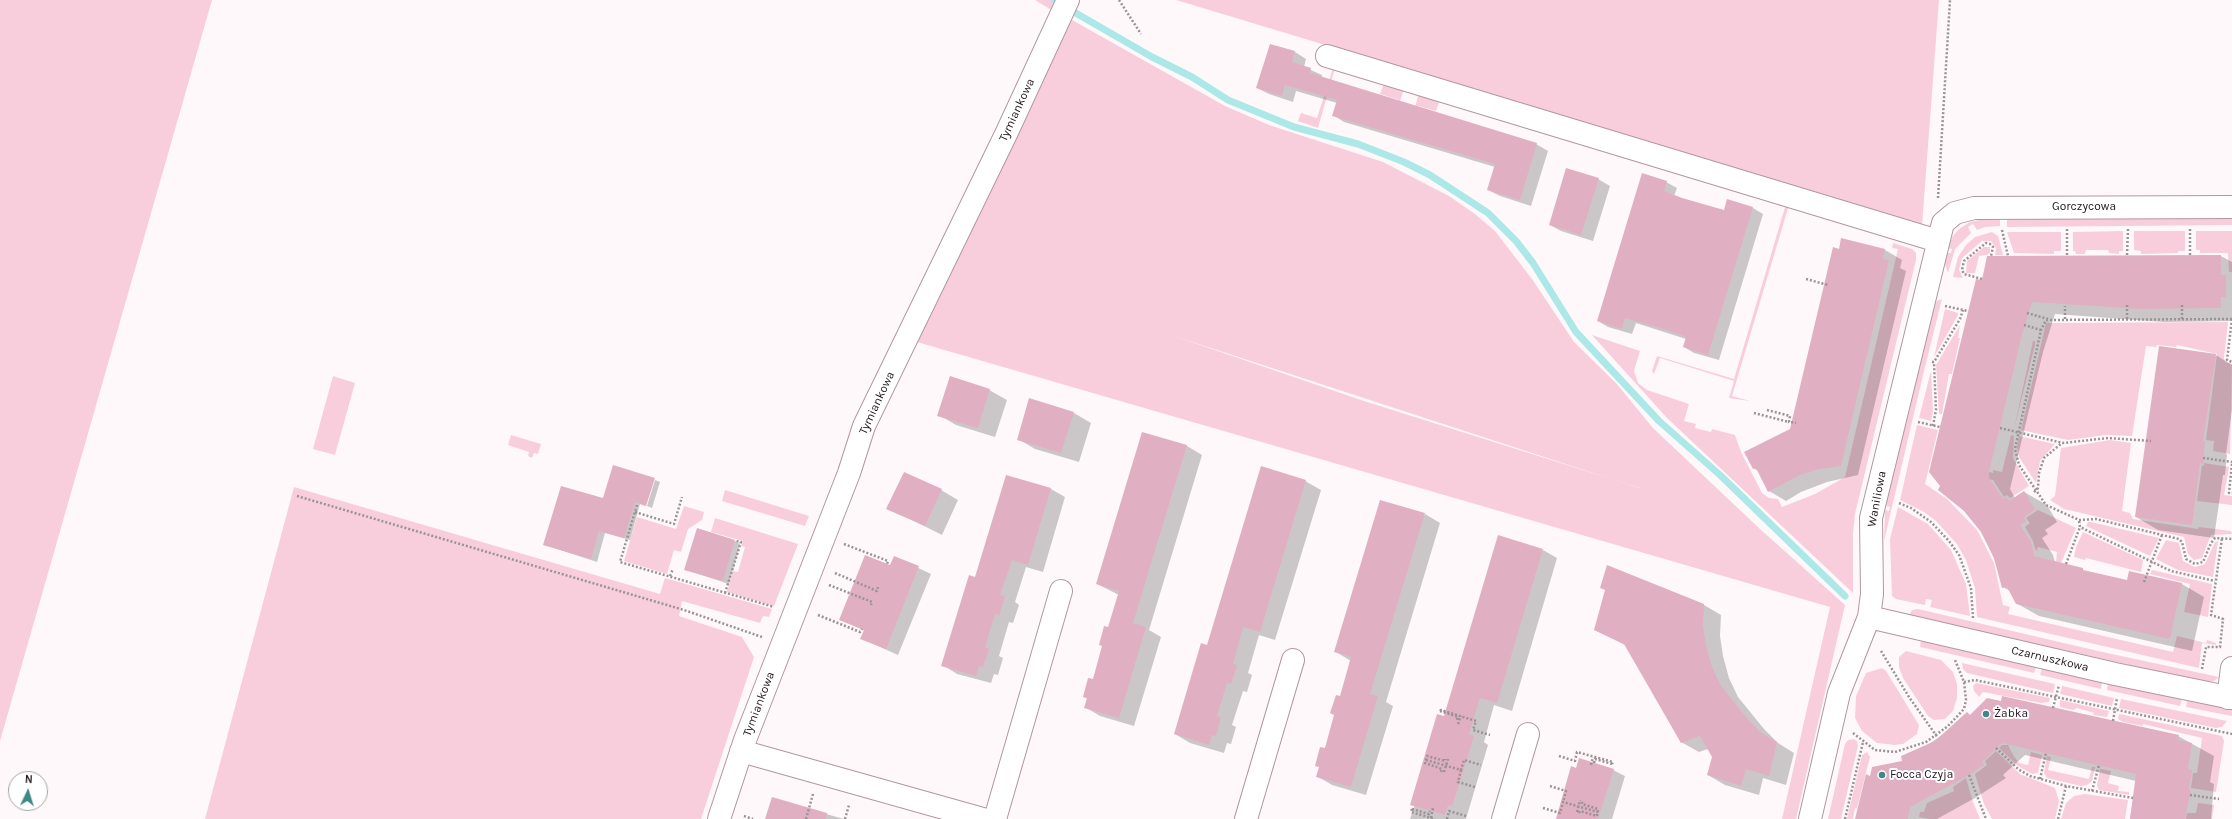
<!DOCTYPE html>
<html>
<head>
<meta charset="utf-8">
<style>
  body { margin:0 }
  #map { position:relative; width:2232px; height:819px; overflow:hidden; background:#fef8fa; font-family:Karla,sans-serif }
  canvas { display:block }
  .north { position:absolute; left:8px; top:771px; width:40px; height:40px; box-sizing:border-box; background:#fff; border:1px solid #a7a3a4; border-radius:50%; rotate:4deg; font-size:11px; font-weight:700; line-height:16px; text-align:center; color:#22181c }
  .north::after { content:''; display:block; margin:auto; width:14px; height:18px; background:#408888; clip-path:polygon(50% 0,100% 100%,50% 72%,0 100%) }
</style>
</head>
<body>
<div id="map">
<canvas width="2232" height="819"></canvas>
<div class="north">N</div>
</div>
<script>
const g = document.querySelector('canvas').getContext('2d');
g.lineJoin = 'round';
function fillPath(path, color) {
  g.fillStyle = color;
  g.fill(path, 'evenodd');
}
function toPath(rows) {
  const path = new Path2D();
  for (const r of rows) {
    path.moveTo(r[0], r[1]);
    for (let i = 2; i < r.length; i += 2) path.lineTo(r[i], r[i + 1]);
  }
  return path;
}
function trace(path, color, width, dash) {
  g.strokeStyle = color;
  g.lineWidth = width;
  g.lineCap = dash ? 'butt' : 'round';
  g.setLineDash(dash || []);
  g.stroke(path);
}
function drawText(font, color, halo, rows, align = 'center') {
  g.font = font + ' Karla,sans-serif';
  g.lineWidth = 4;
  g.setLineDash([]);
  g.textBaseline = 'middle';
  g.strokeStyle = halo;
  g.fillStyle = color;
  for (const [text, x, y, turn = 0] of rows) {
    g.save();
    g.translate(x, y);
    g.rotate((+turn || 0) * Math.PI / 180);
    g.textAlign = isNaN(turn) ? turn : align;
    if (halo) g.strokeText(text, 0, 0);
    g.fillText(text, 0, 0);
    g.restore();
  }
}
const green = toPath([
  [0,0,212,0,0,741],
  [1035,0,1059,0,1053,11],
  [1176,0,1939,0,1922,226,1322,44],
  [1072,20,1225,106,1269,125,1383,162,1449,196,1475,214,1495,231,1532,279,1574,342,1616,383,1653,428,1760,529,1845,605,1796,819,1782,819,1830,607,917,342,1044,73],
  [1174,336,1639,488,1640,488,1364,401],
  [1335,68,1318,128,1298,121,1301,113,1317,118,1332,71],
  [1384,83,1404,89,1396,113,1399,100,1380,94],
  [1419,93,1440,99,1436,111,1418,106,1414,119,1412,118],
  [1786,204,1789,205,1732,396,1750,401,1729,398,1734,381,1660,358,1654,374,1652,371,1657,356,1734,379],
  [2232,218,2232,225,2007,227,2007,219],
  [1984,219,2000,219,2000,226,1985,227,1977,230,1973,224,1968,227,1971,233,1955,249,1948,273,1944,261,1946,253,1951,253,1952,249,1947,248,1953,236,1959,229,1970,222],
  [2123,231,2123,251,2119,251,2119,254,2109,253,2108,250,2086,250,2085,254,2076,254,2075,251,2073,251,2073,232],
  [2134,231,2185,231,2185,251,2178,251,2178,253,2141,254,2141,251,2134,250],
  [2196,231,2232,231,2232,272,2229,272,2228,253,2200,253,2200,250,2196,250],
  [1992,232,1998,236,2003,255,1995,255,1996,248,1991,241,1982,241,1962,258,1959,270,1963,278,1953,277,1958,257,1966,245,1975,237],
  [2007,232,2061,232,2061,251,2054,251,2054,254,2014,253],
  [1893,243,1912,249,1916,253,1916,260,1855,514,1853,534,1853,593,1667,418,1592,335,1640,351,1634,371,1638,383,1647,390,1689,404,1684,421,1696,424,1695,428,1711,432,1712,429,1735,435,1741,452,1762,493,1769,498,1778,499,1782,507,1815,494,1845,477,1898,249,1892,248],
  [1984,247,1990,247,1990,253,1987,255,1979,256,1975,273,1966,273,1967,261],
  [1942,299,1924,371,1884,541,1885,510,1889,511,1890,507,1886,506,1887,499,1932,309,1937,301],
  [1945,309,1958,313,1958,315,1934,357],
  [2228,322,2224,358,2225,362,2232,364,2230,454,2213,451,2214,441,2206,440,2217,354,2177,345,2176,347,2157,345,2156,347,2146,346,2132,436,2106,435,2068,440,2021,430,2046,323],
  [1960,325,1958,338,1960,338,1952,374,1949,374,1942,414,1939,414,1936,365],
  [2033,341,2035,341,2035,345,2014,429],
  [1931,371,1933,412,1931,421,1919,418],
  [333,376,355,383,335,455,313,449],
  [1917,425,1938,430,1925,484,1947,499,1977,530,1994,563,2003,605,2010,607,2008,614,2173,652,2177,636,2206,643,2207,640,2216,643,2216,645,2202,643,2199,668,1977,617,1975,588,1966,560,1957,544,1936,521,1924,512,1900,500],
  [511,435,541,444,538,454,534,453,532,458,528,456,529,452,508,445],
  [2011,435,2014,436,2013,458,2029,486,2010,498,2007,495,2004,497,1993,480,1988,479,1989,472,1993,473,1993,470,2002,472],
  [2019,436,2055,444,2040,461,2036,483,2019,457,2017,447],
  [2110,440,2131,443,2122,511,2130,513,2133,519,2198,529,2199,527,2231,531,2232,534,2211,535,2202,558,2194,560,2188,554,2184,537,2064,509,2050,500,2055,496,2061,448],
  [2204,463,2229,467,2224,495,2232,496,2232,505,2197,501,2202,465,2204,466],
  [294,487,660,594,665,578,772,609,769,617,763,616,760,623,682,601,679,616,742,637,754,657,701,819,205,819],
  [725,490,809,516,805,526,722,501],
  [684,506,704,512,702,520,688,529,681,552,674,550,667,574,624,561,637,517,676,529],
  [1898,507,1928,524,1951,550,1966,584,1970,616,1930,607,1932,600,1926,599,1925,605,1896,599,1892,596,1890,539],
  [2038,510,2076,528,2061,563,2056,562,2057,552,2038,547,2036,551,2033,541,2025,527,2030,523,2026,518],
  [715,518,798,544,774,606,727,592,733,571,738,572,745,547,741,546,743,541,711,532],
  [2088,522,2091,522,2159,538,2150,556,2086,526],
  [2083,532,2143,560,2141,572,2086,558,2085,560,2074,557,2076,547],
  [2166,540,2179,543,2183,561,2195,567,2205,564,2215,542,2218,541,2213,577,2178,570,2156,559],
  [2152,570,2212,584,2208,617,2184,612,2190,584,2150,574],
  [1918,609,2098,651,2219,677,2214,681,2205,682,1909,615,1912,610],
  [1921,640,2036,667,2034,673,1920,647],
  [1906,651,1941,660,1953,672,1957,684,1957,698,1953,711,1945,719,1934,720,1928,716,1903,678,1899,667,1899,657],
  [1962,663,2055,684,2053,693,1967,673,1963,669],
  [1882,668,1886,671,1919,725,1917,734,1903,744,1894,745,1877,743,1862,731,1855,718,1856,696,1866,673],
  [2042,668,2102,682,2101,689,2040,675],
  [1976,683,2050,698,2049,702,2041,703,1983,692,1979,697,1974,691,1973,686],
  [2108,683,2182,699,2180,706,2107,690],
  [2062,686,2114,698,2112,706,2060,694],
  [2121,699,2227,721,2222,727,2216,728,2119,708],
  [2060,700,2109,711,2107,717,2093,715,2094,713,2077,708,2073,710,2060,707],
  [2187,701,2232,709,2232,716,2186,707],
  [2119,714,2222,736,2224,741,2216,792,2191,788,2193,773,2197,773,2202,738,2143,724,2143,726,2123,722,2118,719],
  [1853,739,1857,741,1858,746,1841,819,1828,819,1845,744,1848,740],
  [2002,745,2008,745,2013,755,2019,763,2028,765,2031,752,2042,755,2038,773,2032,774,2018,766,1999,748],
  [1996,751,2020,774,2055,788,2059,801,2055,819,1992,819,1984,804,1975,774,1987,765,1985,761],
  [1867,752,1870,757,1857,808,1855,808,1853,819,1847,819,1862,755],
  [2047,756,2051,757,2048,770,2089,779,2092,767,2095,767,2092,781,2087,785,2081,786,2047,778,2044,773],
  [2100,769,2111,771,2108,783,2119,786,2118,791,2129,792,2129,795,2099,790,2097,785],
  [1966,778,1973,802,1980,819,1930,819,1919,817,1920,812,1924,812,1927,803,1954,791,1953,787],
  [2085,794,2128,800,2125,819,2061,819,2066,803,2074,796],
  [2198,803,2214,805,2212,819,2186,819,2187,813,2196,813]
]);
const shadow = toPath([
  [1270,45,1295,52,1306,59,1304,67,1322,75,1322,78,1536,144,1548,151,1531,206,1500,196,1488,190,1495,167,1344,122,1333,115,1337,103,1296,91,1293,102,1269,94,1257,88],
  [1598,179,1610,186,1593,241,1561,231,1550,225],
  [1666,182,1677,188,1674,196,1725,211,1753,208,1763,214,1719,360,1694,353,1684,347,1686,339,1636,323,1632,334,1608,327,1598,321],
  [1840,250,1885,250,1902,260,1900,268,1906,271,1858,475,1827,482,1801,492,1786,501,1769,491,1759,471,1754,469,1791,430],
  [2221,256,2232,262,2232,321,2164,322,2055,314,2043,352,2010,489,2015,498,2024,492,2047,505,2057,522,2045,530,2048,534,2042,538,2053,555,2055,562,2089,573,2128,582,2130,572,2182,584,2204,597,2192,651,2039,616,2016,603,2010,591,2003,587,1994,558,1982,532,1982,281],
  [2216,355,2232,365,2232,410,2226,454,2227,455,2225,475,2223,475,2214,538,2158,530,2136,517],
  [989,390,1007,400,995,437,956,425,939,415],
  [1074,413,1091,423,1079,462,1035,449,1018,439],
  [1143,433,1187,446,1202,455,1149,630,1161,637,1134,726,1100,716,1085,707,1088,699,1084,697,1093,680,1119,595,1097,584],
  [1007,476,1051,489,1065,497,1043,572,1026,567,1015,602,1019,605,1013,623,1009,622,999,656,1003,658,998,675,994,674,991,683,957,674,943,665,976,578],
  [653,479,645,506,640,504,630,540,605,533,597,562,545,545,604,500],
  [655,480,660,482,652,508,647,506],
  [1305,481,1321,490,1275,640,1259,635,1248,673,1252,675,1247,692,1243,691,1232,725,1236,727,1231,744,1227,743,1224,753,1190,743,1175,734,1208,647],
  [941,490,958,500,942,535,888,508],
  [1425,514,1440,523,1386,702,1393,706,1366,795,1332,785,1317,776,1351,661,1336,652],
  [735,541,740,544,729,584,686,570],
  [1543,550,1557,558,1512,711,1494,705,1484,742,1488,745,1466,819,1410,819,1445,717],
  [895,557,931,574,898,655,862,639,865,631,840,619,891,567],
  [1704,605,1721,615,1720,636,1723,656,1729,678,1738,697,1764,729,1778,743,1794,753,1786,785,1763,778,1759,795,1725,785,1708,775,1713,757,1708,749,1699,752,1681,742,1627,646,1595,630],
  [1971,715,2178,736,2214,756,2210,782,2214,784,2211,819,2130,819,2136,781,2025,755,2003,775,2006,778,1975,798,1937,819,1856,819,1871,777,1903,762],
  [1576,769,1613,770,1625,776,1612,819,1557,819],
  [773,799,844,819,766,819]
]);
const stream = toPath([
  [1054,0,1055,0],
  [1074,12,1152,57,1192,77,1228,100,1294,127,1358,144,1404,162,1430,175,1488,213,1516,241,1533,263,1576,332,1659,421,1720,475,1845,596]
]);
const building = toPath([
  [1270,44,1295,51,1292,62,1311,68,1310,73,1537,143,1520,200,1487,190,1495,164,1332,116,1337,100,1285,85,1282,96,1256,88],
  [1566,168,1599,178,1581,235,1549,225],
  [1642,173,1667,181,1664,191,1682,198,1724,210,1727,199,1753,207,1708,355,1683,347,1686,337,1667,330,1625,318,1622,329,1597,321],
  [1841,238,1885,249,1883,259,1889,260,1841,466,1819,469,1800,475,1768,492,1756,468,1753,469,1744,452,1790,429,1833,247,1839,249],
  [2221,255,2221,275,2226,275,2226,297,2221,297,2221,308,2141,309,2032,302,2021,339,1988,476,2003,499,2006,497,2009,501,2024,491,2035,509,2024,517,2026,521,2020,525,2031,542,2034,556,2083,568,2083,570,2127,580,2129,571,2182,583,2170,639,2016,604,2007,587,2002,588,1994,558,1981,532,1964,511,1938,490,1940,486,1929,472,1976,279,1982,280,1987,256],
  [2159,346,2216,354,2203,441,2205,441,2203,463,2200,463,2192,525,2135,517],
  [950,376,990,389,978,428,937,416],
  [1029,398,1074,412,1061,453,1017,440],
  [1142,432,1187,445,1133,623,1146,627,1119,718,1084,708,1087,698,1083,697,1088,678,1093,679,1102,646,1099,645,1104,626,1108,627,1119,591,1096,584],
  [613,465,655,478,646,506,635,502,624,538,599,531,591,559,543,545,561,486,603,498],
  [1261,466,1306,480,1260,632,1243,627,1233,664,1237,665,1231,684,1227,683,1217,716,1221,717,1216,736,1212,735,1209,745,1174,734,1201,643,1207,645],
  [904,472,942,489,925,526,886,509],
  [1006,475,1051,488,1028,565,1012,560,1000,595,1005,596,999,616,995,614,985,647,989,649,983,667,979,666,976,676,941,666,969,575,975,577],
  [1380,500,1425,513,1370,694,1378,696,1351,787,1316,777,1319,767,1315,766,1320,747,1325,748,1334,715,1330,713,1336,695,1340,696,1351,657,1334,652],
  [697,528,735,540,723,581,684,570],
  [1498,535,1543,549,1497,703,1480,698,1469,734,1474,736,1460,782,1452,806,1448,805,1445,815,1410,805,1437,714,1444,716],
  [865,555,890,565,894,556,919,566,886,649,860,639,864,630,839,620],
  [1607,565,1704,604,1703,626,1706,646,1712,667,1721,686,1747,718,1760,732,1777,742,1769,776,1746,769,1741,786,1707,775,1712,757,1700,736,1681,743,1624,644,1594,630,1605,590,1600,588],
  [2002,696,2179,735,2178,740,2192,743,2188,769,2192,770,2189,790,2191,790,2185,819,2130,819,2136,774,2002,743,1982,762,1984,765,1969,775,1910,807,1908,819,1855,819,1866,774,1870,776,1872,767,1902,761,1901,756,1935,741,1967,712,1970,715,1987,698,2001,701],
  [1579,758,1614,769,1598,819,1556,819,1571,766,1576,768],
  [772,797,827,813,826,819,765,819]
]);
const path = toPath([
  [1119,0,1141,34],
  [1938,198,1950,0],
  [2067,229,2067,256],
  [2002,230,2008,256],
  [2127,255,2128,229],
  [2190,255,2190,229],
  [1806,279,1828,285],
  [1982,279,1964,274,1962,270,1964,261,1986,243,1990,244,1993,247,1991,256],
  [1945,306,1968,311],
  [2027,313,2048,319],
  [2065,319,2065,306],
  [2127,319,2127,305],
  [2182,319,2182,305],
  [2232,319,2046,320,2041,330,2015,449,2019,465,2046,505,2079,520,2096,519,2179,539,2182,542,2186,559,2195,564,2203,562,2211,543,2215,538,2232,539],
  [2232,319,2227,360,2232,362],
  [2024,325,2041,330],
  [1932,362,1934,362,1960,319,1963,310],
  [1767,410,1790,416,1789,422,1796,423],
  [1754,413,1789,422],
  [1918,422,1940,427],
  [1933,426,1936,410,1934,362],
  [2000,428,2063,443,2108,438,2151,441],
  [2203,458,2232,462],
  [2232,464,2229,493,2232,493],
  [2034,492,2038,488,2039,473,2044,458,2062,443],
  [297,496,684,610,762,637],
  [1899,503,1911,508,1931,522,1949,541,1959,555,1971,588,1973,618],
  [637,505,620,562,774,607],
  [635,512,674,524,682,497],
  [2079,521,2080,527,2171,571,2215,581],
  [844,544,888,561,887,564],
  [2066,564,2080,527],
  [835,573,877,591,878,587],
  [670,576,673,569],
  [2144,582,2162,535],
  [829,585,872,602,871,605],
  [725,593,741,542,736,541],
  [818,615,860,632,862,629],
  [1881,651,1909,697,1938,738],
  [2202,669,2206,647,2220,647,2223,619,2211,615,2222,538],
  [1964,682,1975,680,2232,734],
  [2053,708,2059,685],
  [1440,711,1441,710,1476,721,1473,730,1490,735],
  [1440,711,1458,717,1457,720],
  [2113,721,2117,698],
  [1458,724,1461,716],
  [1853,733,1875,750,1895,752,1926,742,1948,726,1964,709,1966,700,1964,682,1955,660],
  [1996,748,2018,769,2030,776,2066,786,2133,798],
  [1559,756,1575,761,1577,752,1613,762,1612,764],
  [1426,760,1461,770,1464,760,1481,765],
  [1594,763,1595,759,1612,764],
  [1591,765,1593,757],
  [1461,770,1458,782,1475,787],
  [1441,772,1442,769,1425,763,1427,756,1445,761,1445,759],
  [1444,772,1448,759],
  [1969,775,1986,819],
  [2040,779,2046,753],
  [1550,786,1566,791,1563,802],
  [2092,791,2099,765],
  [2190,795,2219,799],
  [1543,808,1560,813,1563,802,1598,812],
  [1412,809,1411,812,1435,819],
  [1412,809,1429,814,1430,811],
  [1577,812,1580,800],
  [1579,813,1580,811,1597,816,1598,809,1582,804,1582,801],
  [744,816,753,819],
  [1431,818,1433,808],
  [806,819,813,794],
  [845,819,849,805],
  [1447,819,1449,811,1466,816],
  [1845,819,1863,742],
  [2058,819,2066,786]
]);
const minor = toPath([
  [1327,56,1938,241],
  [1869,617,2115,674,2232,698],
  [2228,698,2232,668],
  [741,751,983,819],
  [719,819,745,740,849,473,864,426,1007,132,1068,0],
  [995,819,1061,591],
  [1246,819,1293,660],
  [1503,819,1528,734],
  [1810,819,1839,693,1869,617,1872,594,1871,518,1943,223,1955,213,1974,208,2232,207]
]);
const markers = [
  [1986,714,4,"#408888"],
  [1882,775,4,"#408888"]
];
const streetNames = [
  ["Tymiankowa",1017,110,-65],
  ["Gorczycowa",2084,207],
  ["Tymiankowa",877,403,-65],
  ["Waniliowa",1877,499,-79],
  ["Czarnuszkowa",2050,659,13],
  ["Tymiankowa",759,704,-69]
];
const poiNames = [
  ["Żabka",1994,714],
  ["Focca Czyja",1890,775]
];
fillPath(green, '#f8cedd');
fillPath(shadow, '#0003');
trace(stream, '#abe8e7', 7);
fillPath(building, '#e0afc1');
trace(minor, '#b297a0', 24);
trace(path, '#9a9295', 2.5, [2, 2]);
trace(minor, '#fff', 22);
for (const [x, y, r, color] of markers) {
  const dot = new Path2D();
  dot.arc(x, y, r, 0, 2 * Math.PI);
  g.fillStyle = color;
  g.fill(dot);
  trace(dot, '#fff', 1.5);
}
drawText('12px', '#22181c', '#fff', streetNames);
drawText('12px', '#22181c', '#fff', poiNames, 'left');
</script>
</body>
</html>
